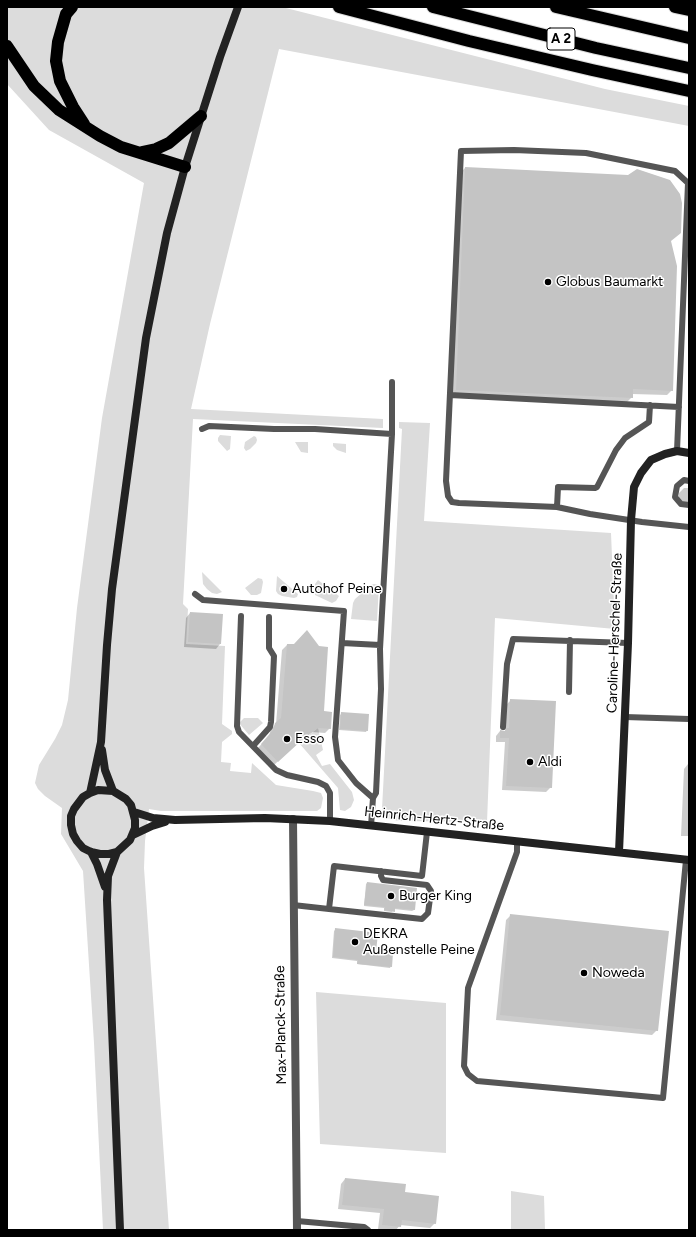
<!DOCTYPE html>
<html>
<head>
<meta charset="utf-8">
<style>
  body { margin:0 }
  #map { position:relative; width:696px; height:1237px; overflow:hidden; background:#fff; font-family:Figtree,sans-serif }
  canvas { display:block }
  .frame { position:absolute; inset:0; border:8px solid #000; pointer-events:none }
</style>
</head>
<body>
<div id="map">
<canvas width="696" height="1237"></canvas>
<div class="frame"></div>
</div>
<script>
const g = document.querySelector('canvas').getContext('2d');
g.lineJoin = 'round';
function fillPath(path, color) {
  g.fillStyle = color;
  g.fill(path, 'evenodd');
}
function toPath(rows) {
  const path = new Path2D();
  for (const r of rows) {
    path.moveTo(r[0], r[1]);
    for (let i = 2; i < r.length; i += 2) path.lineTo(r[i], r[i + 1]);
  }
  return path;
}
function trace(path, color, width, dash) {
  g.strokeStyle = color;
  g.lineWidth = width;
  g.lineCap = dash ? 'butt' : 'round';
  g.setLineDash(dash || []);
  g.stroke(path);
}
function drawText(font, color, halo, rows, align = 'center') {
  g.font = font + ' Figtree,sans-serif';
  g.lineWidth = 3;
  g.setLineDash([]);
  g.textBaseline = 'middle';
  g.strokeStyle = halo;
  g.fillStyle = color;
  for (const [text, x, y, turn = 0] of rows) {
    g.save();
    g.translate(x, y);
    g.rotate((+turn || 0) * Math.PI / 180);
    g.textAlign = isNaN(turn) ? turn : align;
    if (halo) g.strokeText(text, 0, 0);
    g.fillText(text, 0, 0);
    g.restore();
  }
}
const green = toPath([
  [7,7,282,7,605,89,689,106,689,126,279,49,210,324,191,409,383,419,383,428,193,419,183,604,188,609,186,644,225,646,222,724,232,731,232,734,222,742,221,762,231,763,230,771,251,773,252,763,276,785,313,791,321,793,323,798,321,808,317,811,161,811,149,809,145,841,144,868,169,1230,103,1230,94,1043,83,871,61,834,62,808,45,796,38,789,35,783,39,765,55,739,62,725,68,700,77,608,102,418,144,183,49,130,7,84],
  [399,422,430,423,424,521,611,533,615,629,495,618,487,822,399,821,389,819,384,816,382,809,402,429,399,428],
  [220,435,231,436,230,449,227,451,218,441,218,438],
  [254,436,256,437,257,440,256,443,250,449,246,451,244,448,245,442],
  [295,442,308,442,308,453,301,452],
  [333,443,346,444,346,453,337,450,333,446],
  [202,572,222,592,217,594,212,593,207,589,203,584],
  [277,576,298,594,297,597,294,598,282,596,278,594,276,591],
  [258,578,262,579,263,582,261,593,257,595,251,595,245,588],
  [318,580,339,596,336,601,332,603,315,595,315,584],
  [374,584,379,585,377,621,351,619,353,603,355,599,371,585],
  [244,718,258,718,263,723,249,735,239,723],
  [318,728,323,750,316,755,322,766,330,764,352,792,354,800,351,807,345,811,340,810,338,788,299,743],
  [316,992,446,1003,446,1153,320,1144],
  [511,1191,544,1196,545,1230,511,1230]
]);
const shadow = toPath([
  [465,168,670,241,672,390,667,395,632,394,632,397,627,402,452,395,460,173],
  [684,488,689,488,689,503,678,502,679,493],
  [190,613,220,644,216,649,184,647,186,618],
  [287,645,330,728,325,733,312,732,296,744,273,766,257,749,269,736,271,729,276,724,282,650],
  [511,700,551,787,546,792,502,790,505,742,496,742,496,736,500,731,505,732,506,705],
  [342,713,367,730,366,732,339,730,340,715],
  [688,764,689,836,681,836,684,769],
  [367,883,416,889,414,910,412,911,394,909,392,912,384,911,384,908,364,906,366,884],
  [511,915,657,1030,652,1035,496,1020,506,920],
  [336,929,375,953,391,966,390,968,357,964,357,961,332,958,334,931],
  [345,1179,404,1193,435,1223,430,1228,400,1225,396,1230,378,1229,380,1213,338,1209,341,1184]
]);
const building = toPath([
  [465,167,628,175,637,169,670,180,680,194,682,203,681,233,671,241,677,266,673,391,633,389,633,398,456,390],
  [190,612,223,614,221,644,188,642],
  [307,630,319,646,328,647,324,711,332,712,331,729,318,728,302,740,278,762,261,744,273,730,275,723,281,718,287,644,294,644],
  [510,699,556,701,552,788,506,786,509,738,500,738,500,730,505,731,507,728,509,728],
  [341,712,369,714,368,731,340,729],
  [367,882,417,888,415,910,395,908,395,912,384,910,385,907,364,905],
  [510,914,669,931,658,1031,500,1015],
  [335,928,378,933,376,952,393,953,392,967,357,964,358,960,333,957],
  [345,1178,406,1184,405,1192,439,1196,436,1224,402,1220,401,1227,382,1225,384,1209,342,1205]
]);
const lane = toPath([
  [450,395,679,407],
  [202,429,209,426,274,429,315,429,392,434],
  [677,451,688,183,675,171,586,153,514,150,461,151,446,481,448,496,452,502,459,503,557,507,590,514,642,522,689,527],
  [689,481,684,480,677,486,675,497,681,504,689,505],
  [557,507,558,487,595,488,597,487,616,450,625,438,649,422,650,405],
  [195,594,203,600,344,611,335,737,338,760,356,783,373,798],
  [241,616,237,726,239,732,276,770,287,775,318,782,326,786,330,793,330,821],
  [342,643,380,645],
  [569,692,570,640],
  [625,717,689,719],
  [503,727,507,664,513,639,628,643],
  [253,746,270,727,271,722,274,656,269,648,269,617],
  [371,826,373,798,376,793,381,689,380,649,392,434,392,382],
  [517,841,517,852,468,988,464,1066,468,1074,477,1081,663,1098,686,860],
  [293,905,329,909,334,866,422,876,427,832],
  [329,909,422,919,428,913,431,891,427,885,383,880,381,876,381,871],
  [297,1221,364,1227,368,1230]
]);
const street = toPath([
  [293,819,297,1230]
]);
const secondary = toPath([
  [102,750,105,770,113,791,126,799,131,805,135,820,135,828,130,840,117,852,109,854,100,854,91,852,83,848,77,841,73,834,71,825,71,816,74,809,83,797,90,793,98,790,113,791],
  [90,793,101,742,107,645,112,589,146,338,167,233,185,167,220,57,238,7],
  [134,812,153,818,175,820,265,818,330,821,689,860],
  [133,835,152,826,165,822],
  [91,852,97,864,105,887],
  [117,852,108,876,107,900,120,1230],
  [619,852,628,643,631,520,634,487,641,473,651,460,665,454,677,451,689,453]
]);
const highway = toPath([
  [72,7,66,14,58,42,56,61,60,81,73,107,84,124],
  [339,7,469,41,592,70,689,91],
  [433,7,596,48,689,68],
  [556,7,689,38],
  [675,7,689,10],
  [7,46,34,86,59,110,100,136,121,147,185,167],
  [142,152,156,149,169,143,201,116]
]);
const markers = [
  [548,282,4,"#000"],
  [284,589,4,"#000"],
  [287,739,4,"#000"],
  [530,762,4,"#000"],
  [391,896,4,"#000"],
  [355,942,4,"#000"],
  [584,973,4,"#000"]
];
const shields = [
  [561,39,28]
];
const shieldNames = [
  ["A 2",561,39]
];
const poiNames = [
  ["Globus Baumarkt",556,282],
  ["Autohof Peine",292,589],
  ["Esso",295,739],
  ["Aldi",538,762],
  ["Burger King",399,896],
  ["DEKRA",363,934],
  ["Außenstelle Peine",363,950],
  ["Noweda",592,973]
];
const streetNames = [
  ["Caroline-Herschel-Straße",615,633,-88],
  ["Heinrich-Hertz-Straße",434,819,6],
  ["Max-Planck-Straße",281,1025,-91]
];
fillPath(green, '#dcdcdc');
fillPath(shadow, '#0003');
fillPath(building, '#c4c4c4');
trace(highway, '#dbdbdb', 14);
trace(lane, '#555', 6);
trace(street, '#555', 8);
trace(secondary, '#222', 8);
trace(highway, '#000', 12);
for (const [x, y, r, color] of markers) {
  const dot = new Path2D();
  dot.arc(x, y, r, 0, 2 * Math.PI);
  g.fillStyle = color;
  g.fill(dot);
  trace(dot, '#fff', 1.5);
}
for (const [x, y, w] of shields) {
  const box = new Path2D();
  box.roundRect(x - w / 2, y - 11, w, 22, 3);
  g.fillStyle = '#fff';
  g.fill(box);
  trace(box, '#000', 1);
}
drawText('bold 13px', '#000', null, shieldNames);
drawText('14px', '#000', '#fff', poiNames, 'left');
drawText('14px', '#000', '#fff', streetNames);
</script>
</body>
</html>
